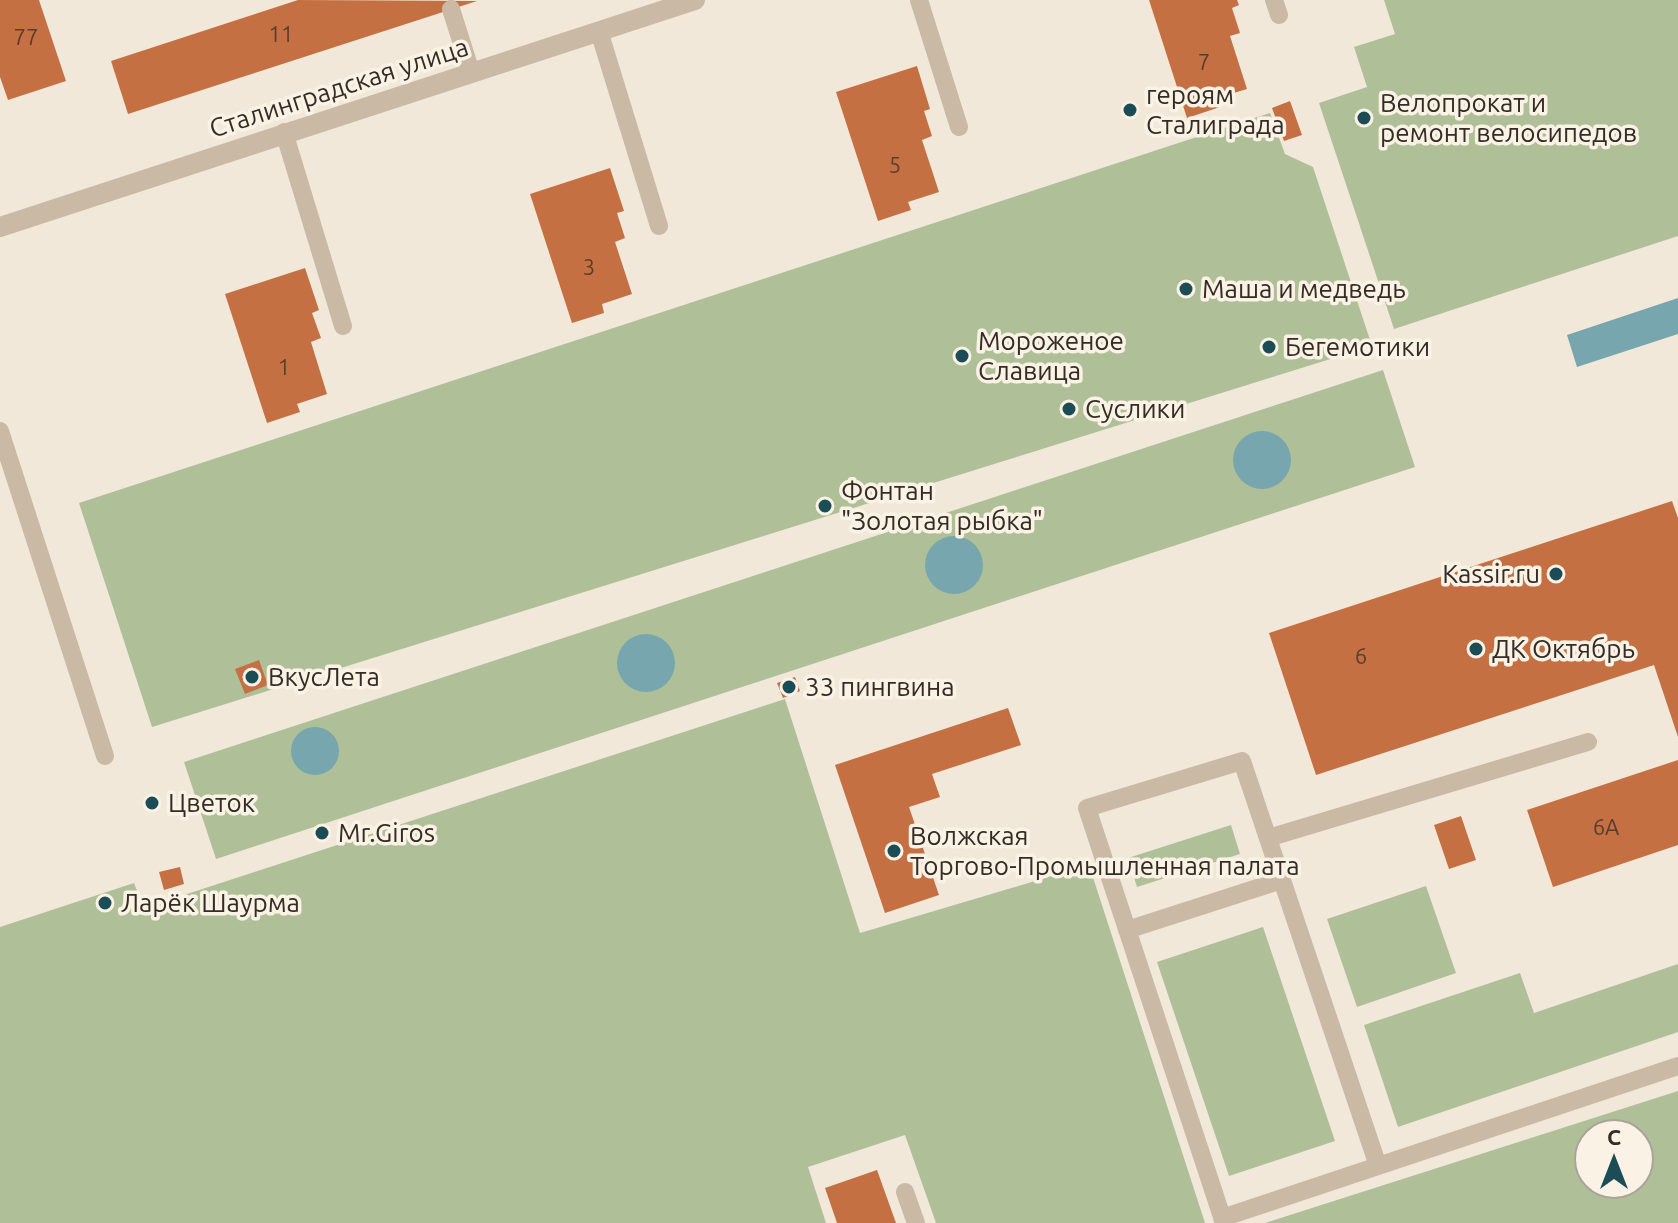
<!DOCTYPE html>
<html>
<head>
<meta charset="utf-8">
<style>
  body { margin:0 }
  #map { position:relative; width:1678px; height:1223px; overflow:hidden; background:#f1e8d9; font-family:Ubuntu,sans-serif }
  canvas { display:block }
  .north { position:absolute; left:1574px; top:1119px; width:80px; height:80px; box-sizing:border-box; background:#f9f2e5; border:2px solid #aba399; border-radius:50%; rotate:0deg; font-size:22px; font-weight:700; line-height:32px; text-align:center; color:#352c26 }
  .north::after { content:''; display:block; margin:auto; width:28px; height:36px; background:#1c4c56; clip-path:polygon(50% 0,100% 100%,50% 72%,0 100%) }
</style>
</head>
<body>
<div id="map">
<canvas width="1678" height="1223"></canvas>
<div class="north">С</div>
</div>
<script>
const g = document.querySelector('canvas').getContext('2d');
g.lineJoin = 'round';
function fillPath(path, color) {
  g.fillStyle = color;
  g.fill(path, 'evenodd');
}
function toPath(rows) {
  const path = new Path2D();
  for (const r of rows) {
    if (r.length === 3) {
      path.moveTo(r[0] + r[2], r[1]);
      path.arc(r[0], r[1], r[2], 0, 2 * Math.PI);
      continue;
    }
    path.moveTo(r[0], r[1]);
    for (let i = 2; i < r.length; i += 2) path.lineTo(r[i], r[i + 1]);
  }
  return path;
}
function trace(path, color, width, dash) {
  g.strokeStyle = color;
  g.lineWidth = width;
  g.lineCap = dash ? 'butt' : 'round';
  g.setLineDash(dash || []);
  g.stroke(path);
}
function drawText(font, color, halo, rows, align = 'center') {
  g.font = font + ' Ubuntu,sans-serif';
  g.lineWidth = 7;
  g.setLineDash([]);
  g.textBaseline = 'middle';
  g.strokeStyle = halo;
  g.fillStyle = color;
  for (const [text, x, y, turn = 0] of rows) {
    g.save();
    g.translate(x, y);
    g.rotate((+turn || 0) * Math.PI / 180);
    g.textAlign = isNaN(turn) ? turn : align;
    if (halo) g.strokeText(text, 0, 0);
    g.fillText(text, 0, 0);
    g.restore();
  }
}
const green = toPath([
  [1384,0,1678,0,1678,236,1394,329,1319,103,1367,87,1354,47,1395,34],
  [1270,113,1285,154,1313,167,1372,346,152,727,79,503],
  [1383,370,1415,467,216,859,184,762],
  [785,699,860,933,1089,865,1205,1223,936,1223,905,1135,808,1167,826,1223,0,1223,0,927,134,883,144,908],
  [1231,825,1240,854,1137,887,1128,858],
  [1426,886,1456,973,1357,1007,1327,919],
  [1263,927,1335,1141,1229,1176,1157,962],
  [1678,964,1678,1032,1398,1127,1364,1025,1520,973,1534,1013],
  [1678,1091,1678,1223,1265,1223],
  [1590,1135,1638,1135,1638,1183,1590,1183]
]);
const water = toPath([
  [1678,298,1678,334,1577,367,1567,335],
  [1262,460,29],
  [954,565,29],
  [646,663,29],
  [315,751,24]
]);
const building = toPath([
  [0,0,39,0,66,81,8,100,0,77],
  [298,0,477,1,128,114,111,61],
  [1149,0,1237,0,1239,5,1232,8,1240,33,1230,36,1247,89,1217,98,1220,107,1187,118],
  [917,66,930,109,924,111,932,136,922,140,939,192,908,202,911,210,878,221,836,92],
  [1290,101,1302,135,1284,141,1272,108],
  [610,168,624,211,617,213,625,238,615,242,632,294,602,304,604,313,572,323,530,194],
  [305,268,319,310,312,313,321,338,311,342,327,394,297,404,300,412,267,423,225,294],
  [1672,501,1678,518,1678,737,1654,665,1316,775,1269,633],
  [259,660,268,685,245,694,235,669],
  [795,677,800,691,783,698,777,683],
  [1008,708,1021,745,932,774,940,797,909,807,939,895,885,913,835,765],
  [1678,760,1678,845,1553,887,1527,810],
  [1461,816,1476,860,1449,869,1434,825],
  [180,867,184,884,164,890,159,872],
  [877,1170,896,1223,837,1223,825,1188]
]);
const service = toPath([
  [919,0,959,127],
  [1274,0,1279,15],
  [451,9,471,72],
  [599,31,659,226],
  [284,132,343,326],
  [0,431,105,756],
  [1268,838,1588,742],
  [1127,930,1282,880],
  [905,1192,916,1223],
  [1222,1218,1678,1066],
  [1224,1223,1087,808,1242,761,1378,1166]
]);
const tertiary = toPath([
  [0,227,695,0]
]);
const markers = [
  [1130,110,8,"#1c4c56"],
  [1364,118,8,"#1c4c56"],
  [1186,289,8,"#1c4c56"],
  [1269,347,8,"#1c4c56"],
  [962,356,8,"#1c4c56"],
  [1069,409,8,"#1c4c56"],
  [825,506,8,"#1c4c56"],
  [1556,574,8,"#1c4c56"],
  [1476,649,8,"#1c4c56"],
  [252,677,8,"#1c4c56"],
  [789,687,8,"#1c4c56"],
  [152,803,8,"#1c4c56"],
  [322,833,8,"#1c4c56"],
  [894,851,8,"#1c4c56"],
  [105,903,8,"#1c4c56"]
];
const numberNames = [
  ["11",281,35],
  ["77",26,38],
  ["7",1204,63],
  ["5",895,166],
  ["3",589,268],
  ["1",284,368],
  ["6",1361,657],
  ["6А",1606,828]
];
const streetNames = [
  ["Сталинградская улица",339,88,-18]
];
const poiNames = [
  ["героям",1146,95],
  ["Сталиграда",1146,125],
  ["Велопрокат и",1380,103],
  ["ремонт велосипедов",1380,133],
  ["Маша и медведь",1202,289],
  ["Мороженое",978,341],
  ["Славица",978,371],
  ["Бегемотики",1285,347],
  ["Суслики",1085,409],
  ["Фонтан",841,491],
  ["\"Золотая рыбка\"",841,521],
  ["Kassir.ru",1540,574,"right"],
  ["ДК Октябрь",1492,649],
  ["ВкусЛета",268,677],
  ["33 пингвина",805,687],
  ["Цветок",168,803],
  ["Mr.Giros",338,833],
  ["Волжская",910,836],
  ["Торгово-Промышленная палата",910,866],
  ["Ларёк Шаурма",121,903]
];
fillPath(green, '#afc099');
fillPath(water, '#78a6ae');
fillPath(building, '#c57043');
trace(service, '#c9b9a5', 18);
trace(tertiary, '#c9b9a5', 20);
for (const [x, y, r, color] of markers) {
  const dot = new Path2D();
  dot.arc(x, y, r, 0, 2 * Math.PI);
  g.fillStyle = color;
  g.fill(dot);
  trace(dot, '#f9f2e5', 3);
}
drawText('22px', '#593d2d', null, numberNames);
drawText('26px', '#352c26', '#f9f2e5', streetNames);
drawText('26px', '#352c26', '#f9f2e5', poiNames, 'left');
</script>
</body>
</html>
